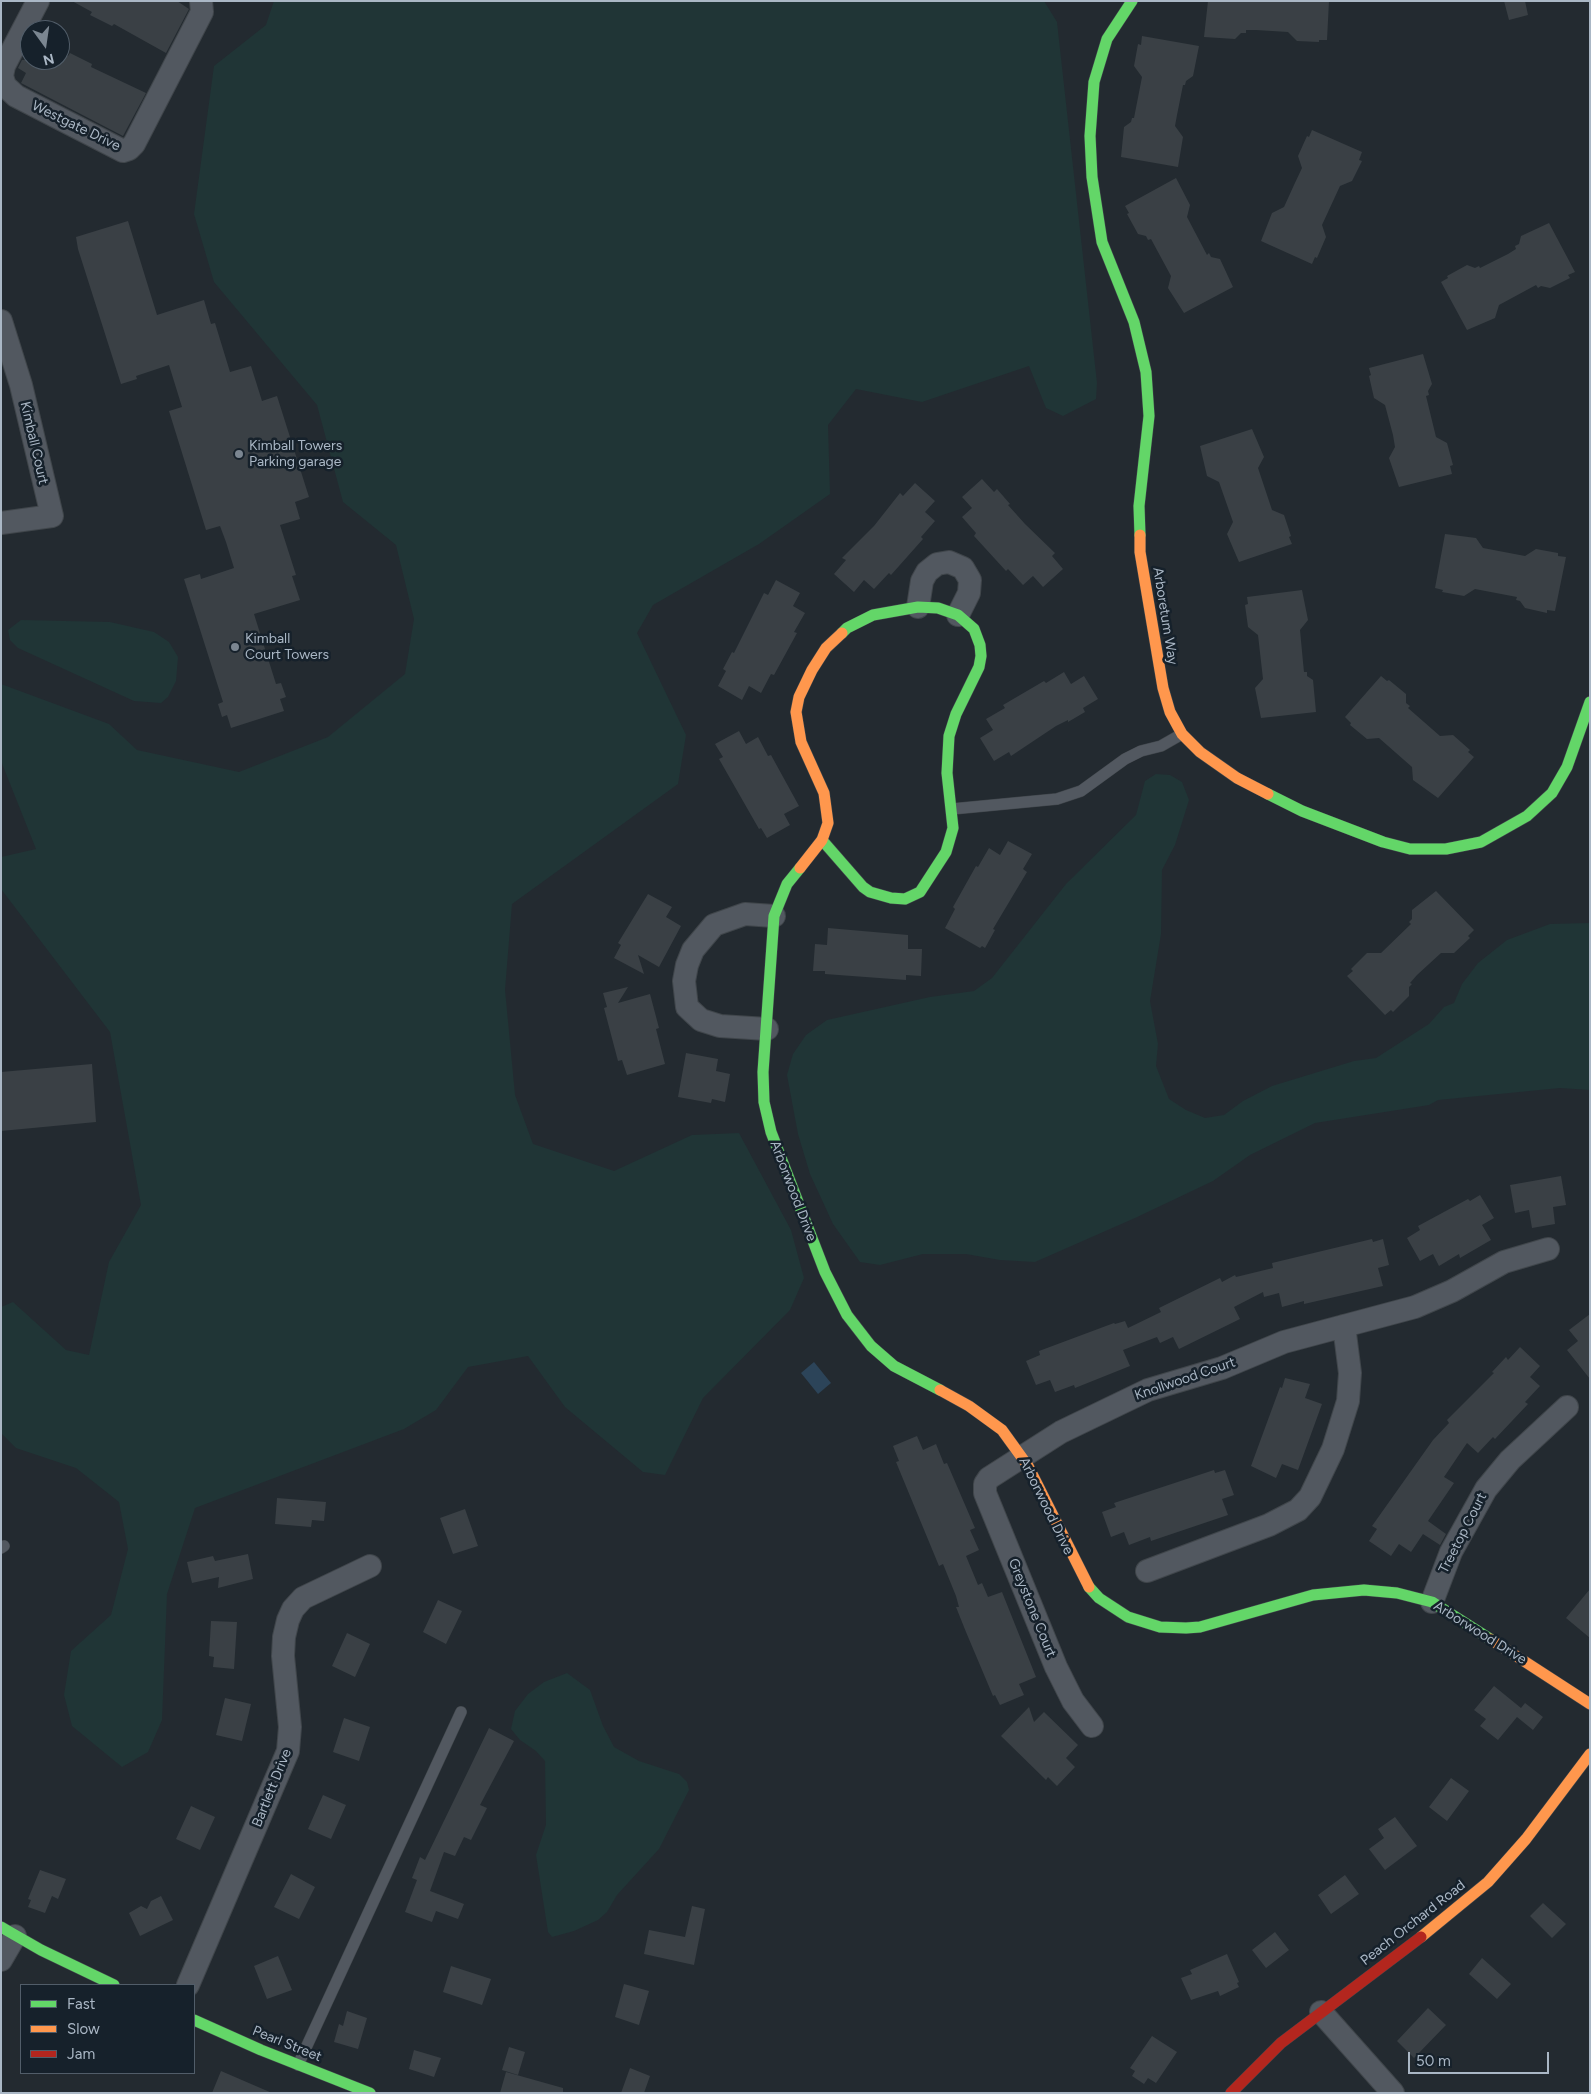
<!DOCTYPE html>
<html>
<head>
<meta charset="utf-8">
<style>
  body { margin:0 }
  #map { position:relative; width:1591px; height:2094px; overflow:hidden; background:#232a30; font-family:Figtree,sans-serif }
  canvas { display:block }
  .frame { position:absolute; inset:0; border:2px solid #aab7c5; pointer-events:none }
  .legend { position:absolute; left:20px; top:1984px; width:175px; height:90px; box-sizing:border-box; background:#16212b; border:1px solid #515d69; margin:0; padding:6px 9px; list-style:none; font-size:15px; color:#aab7c5 }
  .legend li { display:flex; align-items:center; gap:10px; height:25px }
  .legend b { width:25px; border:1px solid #515d69 }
  .north { position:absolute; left:20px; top:20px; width:50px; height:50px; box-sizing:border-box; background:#16212b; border:1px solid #515d69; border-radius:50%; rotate:166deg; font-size:14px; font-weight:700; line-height:20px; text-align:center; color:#aab7c5 }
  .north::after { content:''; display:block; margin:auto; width:18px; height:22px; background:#7b8691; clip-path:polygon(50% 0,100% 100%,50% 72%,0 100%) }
  .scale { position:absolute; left:1408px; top:2052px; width:141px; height:22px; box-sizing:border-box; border:2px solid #aab7c5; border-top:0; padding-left:6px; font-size:15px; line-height:18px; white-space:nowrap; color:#aab7c5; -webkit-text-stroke:4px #16212b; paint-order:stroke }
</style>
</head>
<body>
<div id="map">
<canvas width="1591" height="2094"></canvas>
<div class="frame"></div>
<ul class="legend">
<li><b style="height:6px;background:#63d668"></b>Fast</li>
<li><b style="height:6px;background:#ff974d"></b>Slow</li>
<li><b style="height:6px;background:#b3261e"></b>Jam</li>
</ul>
<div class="north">N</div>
<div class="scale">50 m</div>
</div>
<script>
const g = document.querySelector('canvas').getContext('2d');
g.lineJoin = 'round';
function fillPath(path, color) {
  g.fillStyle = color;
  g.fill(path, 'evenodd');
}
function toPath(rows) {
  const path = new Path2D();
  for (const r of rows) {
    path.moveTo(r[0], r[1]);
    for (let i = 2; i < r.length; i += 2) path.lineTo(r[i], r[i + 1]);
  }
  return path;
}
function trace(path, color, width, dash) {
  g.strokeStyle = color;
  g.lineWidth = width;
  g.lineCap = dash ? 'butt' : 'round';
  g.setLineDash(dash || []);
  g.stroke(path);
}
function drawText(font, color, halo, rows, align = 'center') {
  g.font = font + ' Figtree,sans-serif';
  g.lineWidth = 5;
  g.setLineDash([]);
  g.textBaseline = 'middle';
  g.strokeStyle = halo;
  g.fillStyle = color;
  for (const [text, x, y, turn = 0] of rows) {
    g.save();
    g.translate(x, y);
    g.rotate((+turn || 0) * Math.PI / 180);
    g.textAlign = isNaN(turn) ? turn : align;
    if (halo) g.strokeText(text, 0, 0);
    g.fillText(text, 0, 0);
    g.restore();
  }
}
const green = toPath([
  [274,1,1044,1,1057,22,1097,383,1096,399,1063,416,1046,408,1029,366,922,402,856,389,828,425,830,494,759,544,653,605,637,633,686,735,678,784,512,904,505,990,515,1095,533,1144,614,1171,692,1135,739,1133,791,1230,804,1278,790,1310,703,1398,665,1475,643,1472,565,1407,528,1356,468,1367,436,1410,404,1429,195,1508,167,1594,162,1720,148,1752,122,1767,72,1726,64,1695,71,1651,111,1615,128,1549,119,1502,76,1468,16,1448,1,1433,1,1307,13,1302,66,1350,89,1355,109,1262,141,1205,110,1032,1,889,1,857,36,849,1,761,1,684,109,724,137,750,239,772,328,737,405,674,414,619,396,545,343,502,317,405,214,282,194,214,214,66,266,25],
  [21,620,110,622,154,632,169,642,178,657,176,681,168,697,161,703,134,701,18,648,10,640,8,630],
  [1156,774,1170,775,1182,782,1189,800,1175,845,1162,870,1161,934,1150,1001,1158,1044,1156,1066,1169,1099,1186,1110,1205,1118,1224,1115,1243,1101,1272,1086,1354,1061,1376,1058,1429,1024,1444,1007,1454,1003,1462,984,1478,963,1507,940,1550,924,1590,923,1590,1090,1560,1088,1438,1100,1429,1105,1315,1123,1250,1155,1213,1181,1135,1218,1035,1262,1000,1260,966,1254,923,1254,880,1265,860,1262,833,1224,810,1174,798,1134,787,1075,793,1054,806,1035,827,1020,930,997,974,991,992,978,1066,884,1136,815,1145,781],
  [567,1673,590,1690,603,1726,614,1747,639,1761,679,1774,687,1782,689,1790,659,1849,617,1895,607,1912,598,1920,574,1931,552,1937,548,1932,536,1855,546,1825,545,1761,536,1751,520,1740,511,1729,515,1711,528,1694,544,1682]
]);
const water = toPath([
  [814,1362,831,1383,818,1394,801,1373]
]);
const building = toPath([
  [72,1,177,1,189,9,166,53,114,24,112,26,90,15,92,12],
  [1208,1,1329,1,1327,40,1319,40,1319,42,1297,41,1288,32,1256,30,1246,30,1246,33,1241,33,1235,39,1204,37],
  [1504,1,1525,1,1528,15,1509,20],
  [1142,36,1199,46,1193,76,1186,81,1185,85,1183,85,1177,115,1175,126,1183,137,1178,167,1121,157,1124,127,1131,122,1132,118,1134,118,1142,77,1134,66,1138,44,1141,45],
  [60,52,68,56,70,53,92,64,91,67,146,93,123,136,21,83,26,73,18,68,22,60,60,60],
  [1312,130,1362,152,1359,160,1362,161,1352,181,1340,186,1322,225,1326,237,1317,258,1315,257,1312,264,1261,241,1272,213,1284,207,1294,185,1302,168,1298,156,1307,136,1309,137],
  [1176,178,1190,205,1187,217,1207,255,1209,253,1211,257,1220,259,1233,287,1184,313,1168,288,1171,276,1151,239,1148,240,1146,236,1138,234,1127,214,1129,213,1125,206],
  [128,221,157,315,204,300,211,324,215,323,230,372,251,366,262,401,277,396,309,497,295,502,300,519,280,525,296,575,292,576,300,600,254,614,276,684,281,683,286,697,280,699,284,711,231,728,227,715,222,717,218,704,223,702,184,579,200,574,201,579,234,568,226,542,220,526,206,530,169,411,182,407,169,365,136,376,137,379,121,384,78,249,76,237],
  [1549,223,1575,272,1568,275,1570,278,1550,288,1541,286,1538,288,1536,285,1499,305,1495,318,1467,330,1441,282,1448,278,1447,276,1467,265,1475,268,1479,266,1480,268,1508,254,1516,249,1515,246,1519,244,1521,236],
  [1423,354,1432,384,1428,391,1429,395,1426,396,1436,437,1447,443,1453,465,1450,466,1452,474,1399,487,1389,458,1395,447,1393,435,1385,405,1374,398,1369,376,1371,375,1369,368],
  [1252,429,1264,457,1258,468,1272,510,1284,515,1291,536,1289,537,1292,544,1239,562,1227,534,1233,522,1219,482,1207,476,1200,446],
  [982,479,994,492,997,489,1010,504,1008,505,1025,524,1055,553,1052,556,1063,569,1043,587,1033,576,1023,585,1008,569,1006,571,974,536,976,533,962,517,972,508,962,497],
  [915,483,935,501,925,512,935,521,921,537,923,539,891,575,889,573,874,589,864,580,854,592,834,574,846,560,842,558,874,526,900,493,903,496],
  [1445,534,1476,538,1483,548,1525,556,1536,549,1558,553,1558,556,1566,557,1555,611,1547,610,1547,613,1525,608,1520,601,1516,600,1517,597,1475,589,1464,596,1442,592,1443,590,1435,588],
  [776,580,800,593,793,606,805,613,794,632,797,633,774,675,771,674,761,693,749,686,742,700,718,686,726,671,723,669,732,652,734,653,764,593,768,595],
  [1302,590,1308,620,1300,630,1303,662,1304,672,1307,672,1307,676,1313,680,1316,712,1261,718,1255,688,1263,679,1258,635,1248,627,1245,605,1248,604,1247,597],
  [1064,672,1071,684,1084,676,1098,699,1083,708,1085,712,1068,722,1068,720,1056,726,1011,756,1009,752,994,761,980,738,993,730,986,719,1005,708,1003,705,1044,681,1046,683],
  [1381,676,1387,681,1389,680,1406,694,1406,703,1410,706,1408,708,1440,736,1453,735,1470,750,1468,752,1474,757,1438,798,1413,780,1412,767,1379,738,1367,739,1350,725,1351,723,1345,717],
  [739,731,746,744,758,737,768,756,771,755,799,806,784,814,790,825,767,838,761,828,759,829,719,759,723,757,715,744],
  [1008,841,1032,854,1023,869,1027,872,993,929,995,930,985,948,982,946,980,948,945,928,955,909,953,907,976,866,978,867,989,848,1000,855],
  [1436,891,1474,930,1468,936,1470,938,1454,953,1441,953,1417,975,1410,983,1412,984,1409,987,1409,996,1393,1012,1391,1010,1385,1015,1347,976,1353,971,1351,969,1367,953,1381,953,1411,924,1409,922,1412,919,1412,910],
  [648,894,672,907,666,917,681,926,659,967,638,955,644,974,614,958,621,945,618,943],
  [828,928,908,935,908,949,922,949,921,976,906,975,906,980,825,974,825,971,813,971,815,944,827,945],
  [628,987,618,1003,650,994,659,1028,656,1029,665,1064,627,1075,622,1060,618,1061,604,1008,607,1007,603,993],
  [686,1053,718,1059,716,1071,730,1074,725,1102,712,1099,711,1103,678,1097],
  [92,1064,96,1122,1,1131,1,1072],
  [1561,1176,1566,1205,1553,1207,1555,1224,1532,1228,1529,1210,1515,1213,1510,1185],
  [1480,1195,1494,1218,1482,1225,1491,1240,1460,1258,1459,1254,1439,1266,1433,1254,1420,1261,1407,1238,1420,1230,1418,1226,1468,1199,1470,1201],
  [1372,1239,1373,1242,1383,1239,1389,1265,1378,1268,1383,1286,1304,1304,1304,1301,1282,1307,1279,1293,1264,1297,1263,1292,1234,1307,1240,1319,1179,1349,1173,1337,1160,1343,1157,1337,1123,1350,1130,1366,1075,1388,1074,1385,1055,1392,1050,1380,1036,1385,1026,1361,1040,1355,1039,1351,1114,1323,1115,1324,1125,1321,1128,1328,1161,1312,1159,1308,1220,1278,1222,1282,1235,1275,1236,1277,1273,1268,1272,1263],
  [1590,1314,1590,1379,1567,1350,1578,1341,1569,1330],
  [1520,1347,1540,1366,1530,1377,1540,1386,1525,1402,1528,1404,1495,1439,1493,1437,1478,1453,1467,1443,1444,1477,1454,1483,1428,1521,1446,1534,1440,1545,1423,1534,1411,1552,1399,1544,1391,1556,1369,1541,1377,1529,1372,1526,1433,1440,1449,1423,1447,1420,1494,1373,1492,1372,1506,1357,1508,1360],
  [1285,1378,1310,1384,1305,1398,1322,1404,1298,1470,1282,1464,1276,1478,1251,1466,1280,1387,1282,1388],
  [917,1436,923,1450,936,1444,944,1464,947,1463,975,1528,970,1530,979,1550,966,1556,978,1585,982,1583,988,1597,1002,1592,1036,1677,1019,1684,1024,1695,1000,1705,995,1695,993,1696,966,1632,956,1607,959,1607,956,1596,943,1564,939,1566,896,1462,899,1461,893,1446],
  [1214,1470,1215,1473,1225,1470,1234,1495,1222,1499,1228,1515,1151,1541,1150,1537,1129,1545,1124,1532,1111,1537,1102,1512,1116,1507,1114,1503],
  [277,1498,326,1502,324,1521,312,1520,311,1527,275,1524],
  [465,1509,478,1546,453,1554,440,1518],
  [248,1554,253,1579,218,1588,219,1577,192,1583,187,1562,213,1556,215,1561],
  [1590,1589,1590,1638,1566,1618],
  [438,1600,462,1611,446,1644,423,1632],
  [211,1621,237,1622,234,1669,213,1667,214,1657,209,1656],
  [347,1633,370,1644,355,1677,332,1666],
  [1494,1686,1521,1708,1525,1703,1543,1717,1533,1730,1517,1717,1498,1740,1480,1726,1486,1719,1474,1710],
  [225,1698,251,1704,242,1741,216,1735],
  [1029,1707,1034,1722,1044,1712,1078,1745,1066,1758,1075,1767,1057,1786,1048,1777,1046,1780,1001,1736],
  [344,1718,370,1727,359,1761,333,1752],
  [489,1728,514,1741,480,1805,487,1808,471,1840,464,1837,455,1856,444,1852,430,1891,464,1904,458,1919,436,1911,432,1922,405,1912,417,1880,412,1878,420,1857,425,1860],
  [1451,1778,1469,1791,1447,1821,1429,1807],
  [323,1795,346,1805,331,1839,308,1829],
  [191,1806,215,1817,200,1850,176,1839],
  [1395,1817,1417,1846,1385,1870,1369,1849,1384,1838,1378,1829],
  [40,1870,66,1879,58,1899,52,1896,45,1913,28,1907,31,1900,28,1899],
  [291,1874,315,1887,299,1919,274,1907],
  [1345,1875,1359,1894,1331,1914,1318,1895],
  [161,1896,173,1920,140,1936,129,1913,141,1906,147,1909,151,1901],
  [1543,1903,1566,1924,1552,1938,1530,1916],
  [692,1906,705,1909,694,1965,644,1954,649,1930,685,1937],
  [1275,1932,1289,1950,1266,1968,1252,1950],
  [1227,1954,1239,1982,1237,1983,1239,1987,1220,1996,1218,1991,1191,2000,1181,1978,1192,1974,1190,1970],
  [278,1956,292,1990,267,1999,254,1966],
  [1482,1958,1511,1984,1497,1999,1469,1974],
  [451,1966,491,1979,482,2005,443,1992],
  [624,1984,649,1991,639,2025,615,2017],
  [1428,2008,1446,2025,1414,2058,1397,2041],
  [347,2011,367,2018,358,2049,334,2042,339,2024,343,2026],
  [1152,2036,1177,2052,1156,2083,1148,2078,1144,2084,1132,2076,1135,2071,1130,2068],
  [509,2047,525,2052,518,2075,502,2070],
  [414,2050,441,2058,434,2077,409,2069],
  [630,2068,650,2076,644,2093,621,2093],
  [221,2071,272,2093,212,2093],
  [506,2072,563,2088,563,2093,500,2093]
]);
const lane = toPath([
  [952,809,1057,799,1081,791,1125,759,1141,751,1161,746,1182,734],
  [1,1548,4,1546],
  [298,2065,461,1712]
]);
const street = toPath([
  [38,1,4,66,2,76,5,86,16,96,123,151,129,149,134,144,202,12,201,1],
  [1,321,21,385,52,516,1,523],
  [918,607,922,581,927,572,937,564,949,562,963,568,970,580,969,593,958,615],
  [767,1029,720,1026,701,1020,687,1007,684,981,687,965,693,950,714,925,745,914,774,916],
  [1147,1571,1269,1525,1298,1510,1310,1497,1333,1449,1348,1401,1350,1373,1344,1326],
  [1432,1602,1451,1552,1486,1489,1510,1460,1567,1407],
  [1092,1726,1073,1701,1056,1667,985,1493,985,1484,989,1478,1061,1432,1148,1390,1222,1368,1284,1342,1415,1307,1452,1291,1504,1262,1548,1249],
  [1,1960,15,1936],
  [188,1985,288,1751,290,1727,283,1656,284,1637,288,1620,293,1609,303,1598,370,1566],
  [1321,2012,1393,2093]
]);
const fast = toPath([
  [1132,1,1107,39,1094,82,1090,136,1092,177,1102,242,1134,322,1146,372,1149,416,1139,506,1140,535],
  [1268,794,1302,811,1383,842,1410,849,1446,849,1481,842,1527,816,1552,793,1567,767,1590,702],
  [822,840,863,887,870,892,891,898,905,899,920,892,946,852,953,828,947,773,949,736,956,714,979,667,981,656,980,645,974,629,958,615,938,608,918,607,873,615,847,628,842,633],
  [800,868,787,884,774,916,763,1072,764,1102,771,1132,825,1272,847,1315,871,1346,894,1366,940,1390],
  [1089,1587,1099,1598,1128,1617,1160,1627,1186,1628,1200,1627,1313,1595,1364,1590,1397,1593,1432,1602,1490,1639],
  [1,1927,41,1950,114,1985],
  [194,2020,261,2050,370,2093]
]);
const slow = toPath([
  [1140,535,1140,552,1163,688,1170,712,1182,734,1200,752,1237,778,1268,794],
  [800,868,822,840,828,823,824,793,801,742,796,712,799,697,812,670,826,648,842,633],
  [940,1390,969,1406,1002,1430,1028,1466,1089,1587],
  [1490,1639,1590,1704],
  [1421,1937,1488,1882,1526,1839,1590,1754]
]);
const jam = toPath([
  [1231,2093,1281,2043,1421,1937]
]);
const markers = [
  [239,454,5,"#7b8691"],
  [235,647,5,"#7b8691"]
];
const streetNames = [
  ["Westgate Drive",76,126,26],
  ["Kimball Court",34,443,77],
  ["Arboretum Way",1165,616,81],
  ["Arborwood Drive",793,1191,69],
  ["Knollwood Court",1185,1379,-19],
  ["Arborwood Drive",1046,1506,64],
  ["Treetop Court",1463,1533,-63],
  ["Greystone Court",1032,1608,68],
  ["Arborwood Drive",1480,1633,32],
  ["Bartlett Drive",272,1788,-68],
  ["Peach Orchard Road",1413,1923,-38],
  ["Pearl Street",287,2044,22]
];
const poiNames = [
  ["Kimball Towers",249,446],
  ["Parking garage",249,462],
  ["Kimball",245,639],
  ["Court Towers",245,655]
];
fillPath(green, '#203536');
fillPath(water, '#2c4459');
fillPath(building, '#3a4045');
trace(lane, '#40464b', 12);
trace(street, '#40464b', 24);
trace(fast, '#40464b', 12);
trace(slow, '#40464b', 12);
trace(jam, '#40464b', 12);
trace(lane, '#525860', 11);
trace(street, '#525860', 22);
trace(fast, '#63d668', 11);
trace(slow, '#ff974d', 11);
trace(jam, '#b3261e', 11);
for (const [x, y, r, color] of markers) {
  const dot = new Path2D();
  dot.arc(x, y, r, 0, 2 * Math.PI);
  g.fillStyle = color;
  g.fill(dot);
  trace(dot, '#16212b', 2);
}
drawText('14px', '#aab7c5', '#16212b', streetNames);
drawText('14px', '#aab7c5', '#16212b', poiNames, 'left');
</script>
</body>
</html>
